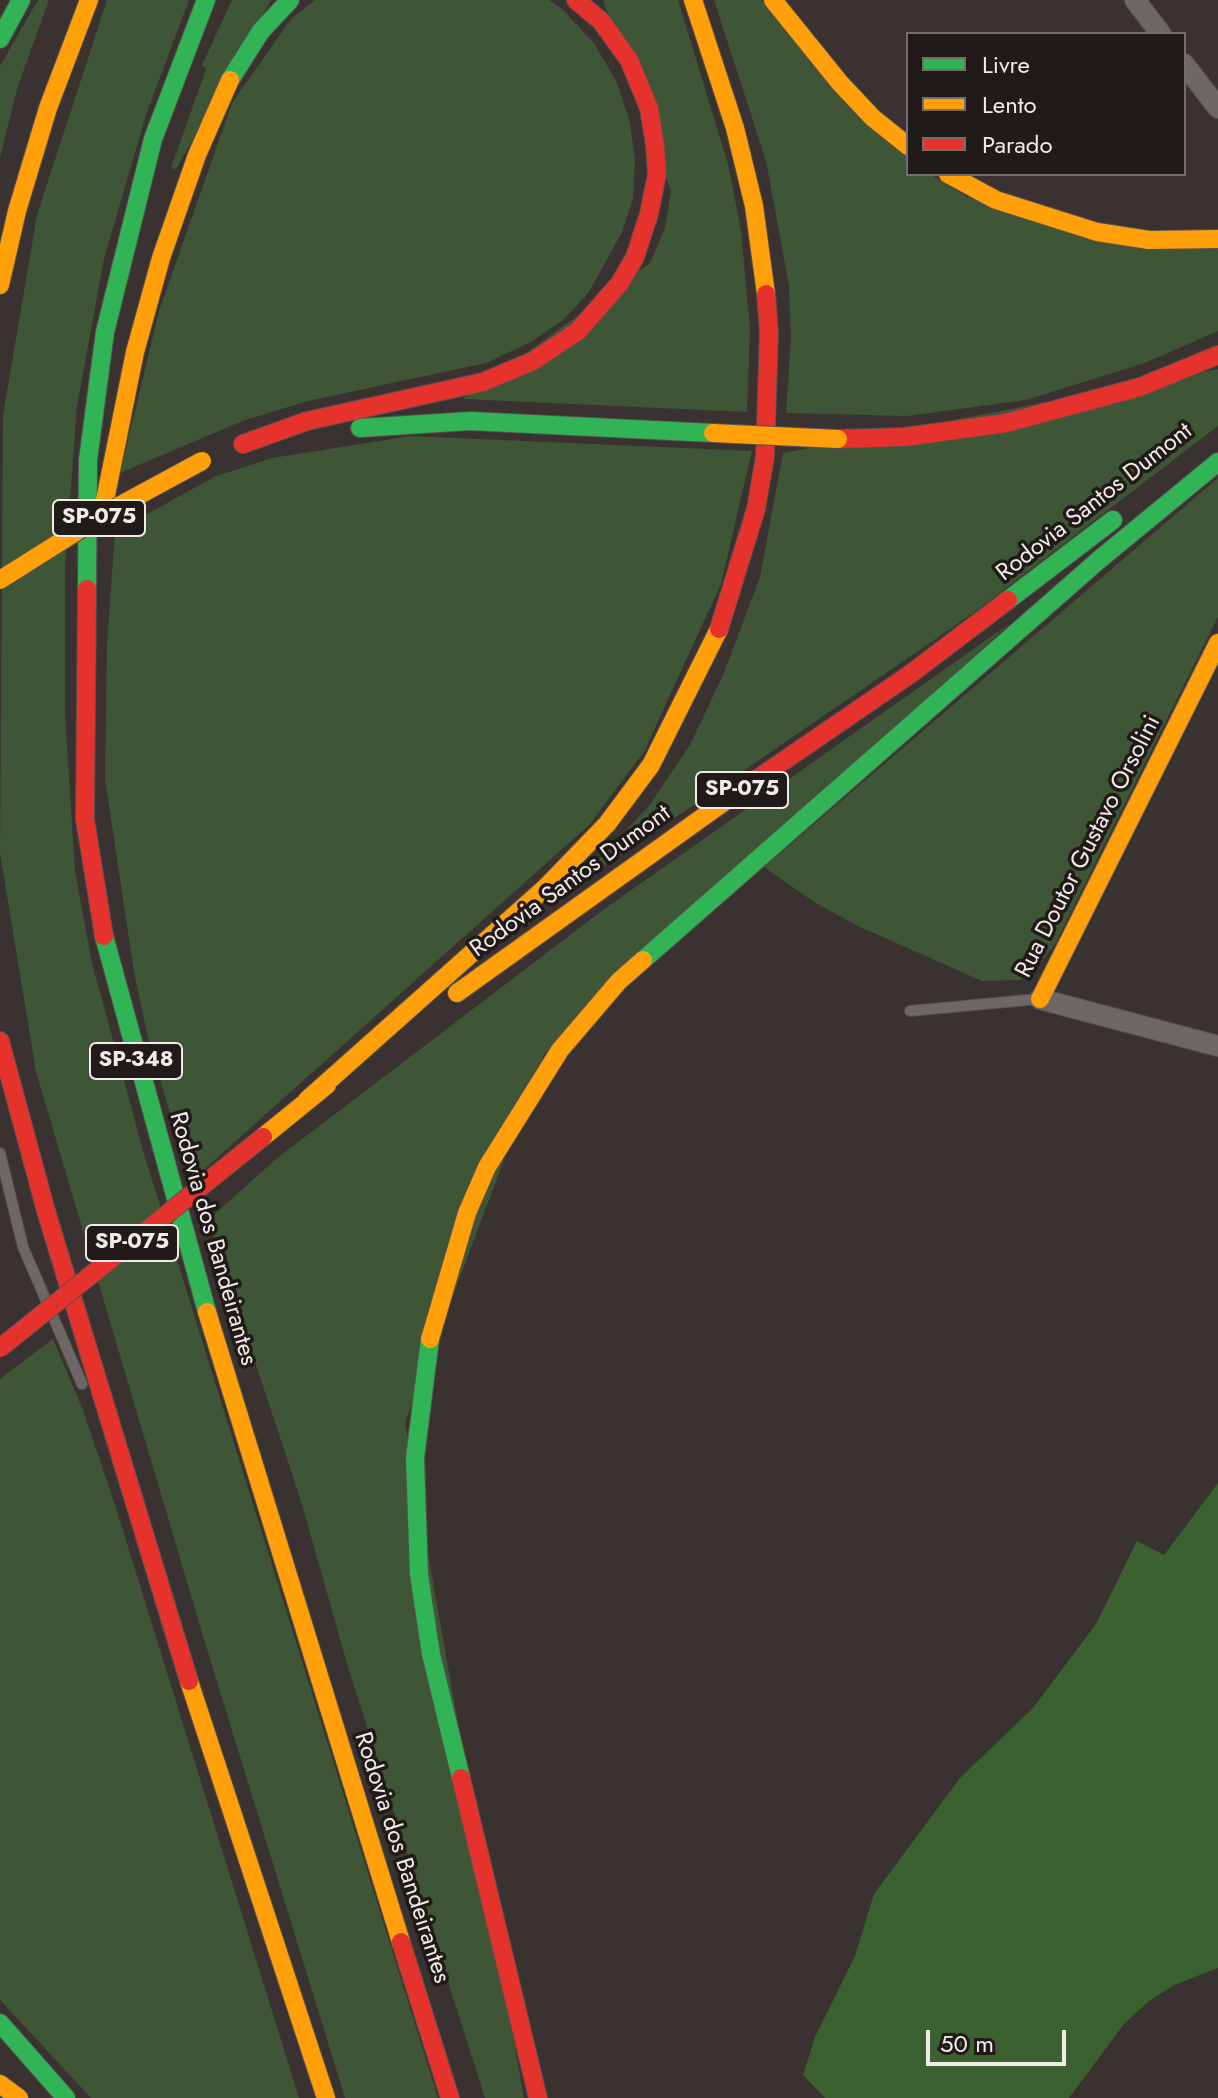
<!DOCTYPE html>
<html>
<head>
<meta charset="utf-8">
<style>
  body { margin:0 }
  #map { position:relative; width:1218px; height:2098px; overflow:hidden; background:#393230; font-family:Jost,sans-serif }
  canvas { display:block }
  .legend { position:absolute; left:906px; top:32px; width:280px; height:144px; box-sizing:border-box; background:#201a18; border:2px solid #746d6a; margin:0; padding:10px 14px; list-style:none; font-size:24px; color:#f2eae6 }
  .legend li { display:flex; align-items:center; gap:16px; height:40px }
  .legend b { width:40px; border:2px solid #746d6a }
  .scale { position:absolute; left:926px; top:2030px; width:140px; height:36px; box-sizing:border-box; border:4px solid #f2eae6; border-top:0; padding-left:10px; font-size:24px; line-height:28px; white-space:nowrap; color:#f2eae6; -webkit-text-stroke:6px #201a18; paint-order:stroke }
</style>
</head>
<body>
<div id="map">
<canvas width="1218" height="2098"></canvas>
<ul class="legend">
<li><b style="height:10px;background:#30b455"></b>Livre</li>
<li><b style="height:10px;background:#ff9f0a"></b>Lento</li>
<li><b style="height:10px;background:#e5322d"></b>Parado</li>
</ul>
<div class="scale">50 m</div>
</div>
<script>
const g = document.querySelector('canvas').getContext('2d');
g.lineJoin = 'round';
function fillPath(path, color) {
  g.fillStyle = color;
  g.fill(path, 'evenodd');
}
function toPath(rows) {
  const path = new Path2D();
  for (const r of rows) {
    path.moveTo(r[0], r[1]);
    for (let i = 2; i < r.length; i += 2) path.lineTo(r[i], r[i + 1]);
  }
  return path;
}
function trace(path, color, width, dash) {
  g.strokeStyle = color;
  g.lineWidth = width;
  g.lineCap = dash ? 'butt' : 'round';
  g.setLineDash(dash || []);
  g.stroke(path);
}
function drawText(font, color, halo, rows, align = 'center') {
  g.font = font + ' Jost,sans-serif';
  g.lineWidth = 7;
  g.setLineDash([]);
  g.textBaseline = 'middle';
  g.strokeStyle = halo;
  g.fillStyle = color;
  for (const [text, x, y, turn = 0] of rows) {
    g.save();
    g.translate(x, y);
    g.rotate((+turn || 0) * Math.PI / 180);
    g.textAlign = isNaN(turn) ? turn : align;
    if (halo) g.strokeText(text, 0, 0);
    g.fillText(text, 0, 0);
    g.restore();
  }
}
const green = toPath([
  [38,0,49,0,18,86,0,157,0,66],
  [107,0,189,0,146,115,104,259,77,406,65,567,65,715,75,871,92,963,144,1154,438,2098,345,2098,206,1646,36,1072,0,853,3,415,37,215],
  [232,0,271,0,176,169,171,168,206,69,202,65],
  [315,0,549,0,562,9,594,43,617,83,630,122,635,160,633,199,622,232,589,292,563,320,531,342,486,363,308,401,245,420,120,473,159,311,232,103,291,19],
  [603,0,678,0,728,164,741,230,750,329,747,412,463,399,650,263,665,228,671,191],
  [714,0,762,0,908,158,908,174,930,174,967,197,1218,247,1218,331,1145,363,1026,400,907,416,786,413,791,338,789,286,766,161],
  [1218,369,1218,426,972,614,571,889,649,806,690,745,723,675,760,577,783,453],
  [411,436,752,451,721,584,644,752,590,824,190,1182,148,1038,134,972,105,779,107,644,115,532,214,477,272,458],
  [1218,478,1218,617,1055,944,1036,969,1021,980,982,981,860,927,814,902,764,867],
  [1009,624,544,1054,405,1423,524,2098,485,2098,348,1667,301,1501,208,1220,276,1159,603,910],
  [53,1339,83,1410,116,1508,299,2098,91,2098,0,2000,0,1379]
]);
const forest = toPath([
  [1218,1483,1218,1968,1174,1985,1149,2001,1124,2024,1069,2098,825,2098,803,2075,815,2037,855,1956,874,1894,960,1778,1033,1708,1096,1624,1137,1541,1164,1555]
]);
const lane = toPath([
  [910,1011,1038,999],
  [0,1153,23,1247,82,1384]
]);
const street = toPath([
  [1135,0,1161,34],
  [1184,64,1218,108],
  [1040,999,1218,1046]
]);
const fast = toPath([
  [0,39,21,0],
  [230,80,261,31,290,0],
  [360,428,470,421,713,433],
  [87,589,88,460,105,332,153,139,206,0],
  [1008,600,1113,520],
  [104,936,207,1312],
  [643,960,1100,559,1218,462],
  [430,1339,415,1458,419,1575,431,1654,461,1778],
  [0,2023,66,2098]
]);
const slow = toPath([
  [693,0,735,128,754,206,766,294],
  [773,0,840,83,873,118,908,146],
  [948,174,996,200,1097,232,1149,240,1218,239],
  [0,285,17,211,48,108,89,0],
  [104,505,135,352,161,258,197,155,230,80],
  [457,993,731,797],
  [1040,999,1218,643],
  [307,1100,545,888,607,824,651,765,719,629],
  [263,1137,327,1085],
  [207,1312,401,1942],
  [430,1339,467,1213,487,1167,560,1050,619,981,643,960],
  [189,1681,326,2098],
  [0,2084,19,2098]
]);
const jam = toPath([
  [838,439,905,437,1006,423,1140,387,1218,355],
  [243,444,307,421,483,382,533,361,578,331,620,283,635,257,649,214,657,174,655,145,649,108,629,60,601,21,576,0],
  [87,589,85,819,104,936],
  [719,629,756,509,765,457,769,332,766,294],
  [731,797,909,675,1008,600],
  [0,1041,46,1211,189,1681],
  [461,1778,538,2098],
  [401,1942,450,2098]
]);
const slowBridge = toPath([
  [713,433,838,439],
  [0,580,106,513,202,461]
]);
const jamBridge = toPath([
  [0,1348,263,1137]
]);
const shields = [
  [99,518,92],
  [742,790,92],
  [136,1061,92],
  [132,1243,92]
];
const shieldNames = [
  ["SP-075",99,518],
  ["SP-075",742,790],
  ["SP-348",136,1061],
  ["SP-075",132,1243]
];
const streetNames = [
  ["Rodovia Santos Dumont",1095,503,-38],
  ["Rua Doutor Gustavo Orsolini",1089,847,-63],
  ["Rodovia Santos Dumont",571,882,-36],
  ["Rodovia dos Bandeirantes",212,1239,74],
  ["Rodovia dos Bandeirantes",401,1858,72]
];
fillPath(green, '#3e5635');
fillPath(forest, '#3c6130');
trace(lane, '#57504e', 12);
trace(street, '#57504e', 22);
trace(fast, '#57504e', 20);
trace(slow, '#57504e', 20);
trace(jam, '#57504e', 20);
trace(lane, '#6d6765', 10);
trace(street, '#6d6765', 20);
trace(fast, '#30b455', 18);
trace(slow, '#ff9f0a', 18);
trace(jam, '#e5322d', 18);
trace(slowBridge, '#57504e', 20, []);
trace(jamBridge, '#57504e', 20, []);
trace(slowBridge, '#ff9f0a', 18);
trace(jamBridge, '#e5322d', 18);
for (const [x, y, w] of shields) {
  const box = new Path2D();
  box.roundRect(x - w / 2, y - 18, w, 36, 6);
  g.fillStyle = '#201a18';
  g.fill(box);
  trace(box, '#f2eae6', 2);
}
drawText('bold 22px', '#f2eae6', null, shieldNames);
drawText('24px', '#f2eae6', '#201a18', streetNames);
</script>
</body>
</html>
